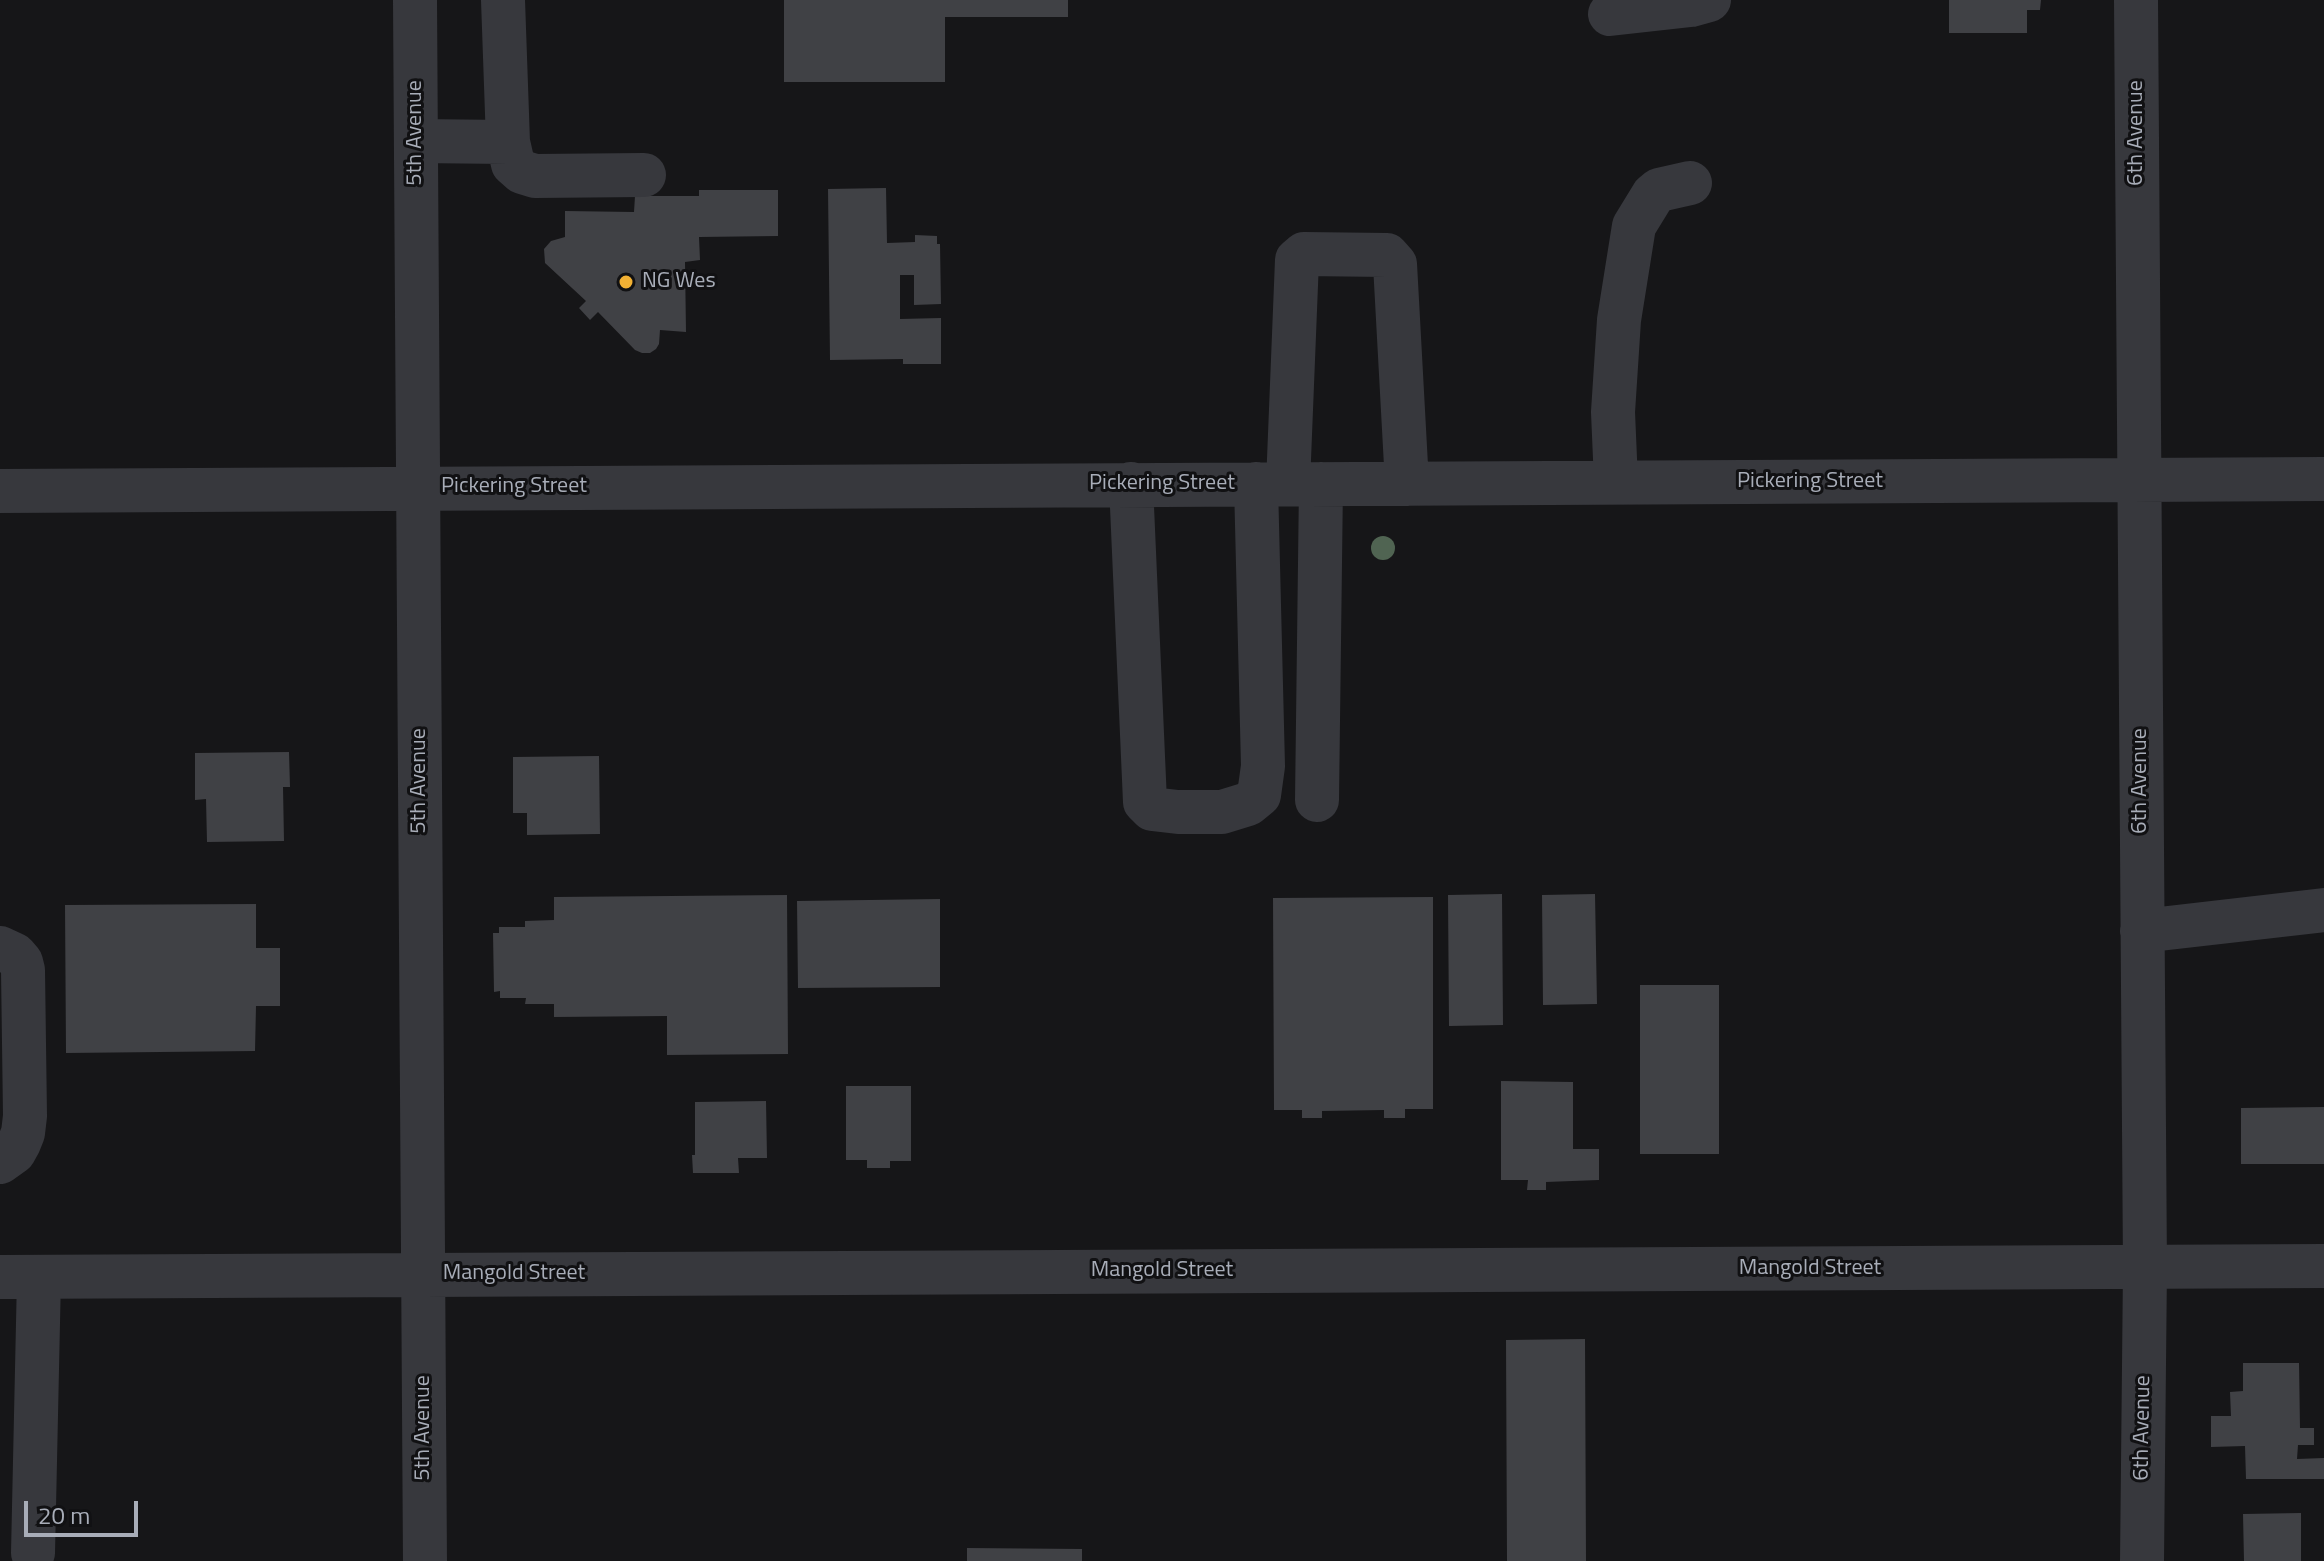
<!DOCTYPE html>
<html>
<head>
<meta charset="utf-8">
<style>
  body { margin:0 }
  #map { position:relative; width:2324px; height:1561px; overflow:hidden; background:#161618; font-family:"Titillium Web",sans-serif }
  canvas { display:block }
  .scale { position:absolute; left:24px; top:1501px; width:114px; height:36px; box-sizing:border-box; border:4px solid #a8adb8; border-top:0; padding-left:10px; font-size:24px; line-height:28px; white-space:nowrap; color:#a8adb8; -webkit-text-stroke:6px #111113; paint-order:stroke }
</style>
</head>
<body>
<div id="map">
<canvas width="2324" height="1561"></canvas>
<div class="scale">20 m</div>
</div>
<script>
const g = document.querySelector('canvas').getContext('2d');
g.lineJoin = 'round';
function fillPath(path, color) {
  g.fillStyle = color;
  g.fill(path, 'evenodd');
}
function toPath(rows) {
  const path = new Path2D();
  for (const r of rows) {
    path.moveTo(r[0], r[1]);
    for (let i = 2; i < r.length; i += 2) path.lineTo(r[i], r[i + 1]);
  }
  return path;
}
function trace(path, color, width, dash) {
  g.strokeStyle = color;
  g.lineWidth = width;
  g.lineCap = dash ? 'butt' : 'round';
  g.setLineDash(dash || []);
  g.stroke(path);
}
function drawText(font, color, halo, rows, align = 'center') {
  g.font = font + ' "Titillium Web",sans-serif';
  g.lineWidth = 6;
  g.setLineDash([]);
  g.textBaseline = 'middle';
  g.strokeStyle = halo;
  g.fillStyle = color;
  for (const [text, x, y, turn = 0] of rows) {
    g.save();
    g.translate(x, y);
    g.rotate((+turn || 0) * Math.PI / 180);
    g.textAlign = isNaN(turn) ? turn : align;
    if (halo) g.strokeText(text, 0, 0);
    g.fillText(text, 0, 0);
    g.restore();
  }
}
const building = toPath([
  [784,0,1068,0,1068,17,945,17,945,82,784,82],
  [1949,0,2041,0,2040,10,2027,10,2027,33,1949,33],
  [886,188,887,243,915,242,915,235,937,236,937,244,940,244,941,304,914,305,914,275,900,275,900,319,941,318,941,364,903,364,903,359,830,360,828,189],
  [699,190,778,190,778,236,699,237,700,260,685,262,686,332,660,330,659,344,656,349,650,353,642,353,635,350,598,312,590,320,579,308,586,301,545,263,544,249,551,241,565,237,565,211,634,212,635,196,699,196],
  [289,752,290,787,283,787,284,841,207,842,206,799,195,800,195,753],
  [599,756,600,834,527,835,527,813,513,813,513,757],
  [1502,894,1503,1025,1449,1026,1448,895],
  [1595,894,1597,1004,1543,1005,1542,895],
  [787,895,788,1054,667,1055,667,1016,554,1017,554,1004,525,1004,526,998,500,998,500,991,494,992,493,933,499,933,499,927,525,927,525,921,554,920,554,897],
  [1433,897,1433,1109,1405,1109,1405,1118,1384,1118,1384,1110,1322,1111,1322,1118,1302,1118,1302,1110,1274,1110,1273,898],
  [940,899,940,987,798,988,797,901],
  [256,904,256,948,280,948,280,1006,256,1006,255,1051,66,1053,65,905],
  [1640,985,1719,985,1719,1154,1640,1154],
  [1501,1081,1573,1082,1573,1149,1599,1149,1599,1180,1546,1182,1546,1190,1527,1190,1528,1180,1501,1180],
  [846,1086,911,1086,911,1161,890,1161,890,1168,867,1168,867,1160,846,1160],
  [766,1101,767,1158,738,1158,739,1173,693,1173,692,1155,695,1155,695,1102],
  [2324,1107,2324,1164,2241,1164,2241,1108],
  [1585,1339,1586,1561,1507,1561,1506,1340],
  [2243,1363,2299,1363,2300,1428,2314,1428,2314,1445,2298,1445,2297,1459,2324,1458,2324,1479,2246,1479,2245,1446,2211,1447,2211,1416,2231,1416,2230,1392,2243,1391],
  [2301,1513,2301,1561,2244,1561,2243,1514],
  [967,1548,1082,1549,1082,1561,967,1561]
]);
const minor = toPath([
  [415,0,425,1561],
  [503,0,508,142,513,164,522,172,535,176,644,175],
  [2136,0,2145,1267,2142,1561],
  [1610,14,1691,5,1709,0],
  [416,141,508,142],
  [1616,482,1613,412,1619,320,1634,226,1653,195,1659,190,1690,183],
  [1131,484,1145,802,1152,809,1178,812,1222,812,1248,804,1259,795,1263,766,1256,484],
  [1288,484,1297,260,1304,254,1387,255,1395,264,1407,484],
  [0,491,2324,479],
  [1317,800,1321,484],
  [2142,931,2324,910],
  [0,948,15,955,21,962,23,970,25,1116,23,1133,19,1143,14,1152,0,1162],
  [0,1277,2324,1266],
  [33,1553,39,1277]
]);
const trees = [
  [1383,548]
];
const markers = [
  [626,282,8,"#f2b134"]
];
const streetNames = [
  ["5th Avenue",416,133,-90],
  ["6th Avenue",2137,133,-90],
  ["Pickering Street",1810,482],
  ["Pickering Street",1162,484],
  ["Pickering Street",514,487],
  ["5th Avenue",420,781,-90],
  ["6th Avenue",2141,781,-90],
  ["Mangold Street",1810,1269],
  ["Mangold Street",1162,1271],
  ["Mangold Street",514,1274],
  ["5th Avenue",424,1428,-90],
  ["6th Avenue",2143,1428,-89]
];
const poiNames = [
  ["NG Wes",642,282]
];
fillPath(building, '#404145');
trace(minor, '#37383d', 44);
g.fillStyle = '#506452';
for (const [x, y] of trees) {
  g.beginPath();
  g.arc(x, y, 12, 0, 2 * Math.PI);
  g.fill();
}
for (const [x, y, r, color] of markers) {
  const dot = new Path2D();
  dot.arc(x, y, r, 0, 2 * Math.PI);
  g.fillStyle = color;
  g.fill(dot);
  trace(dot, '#111113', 3);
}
drawText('22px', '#a8adb8', '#111113', streetNames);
drawText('22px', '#a8adb8', '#111113', poiNames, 'left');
</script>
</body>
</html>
